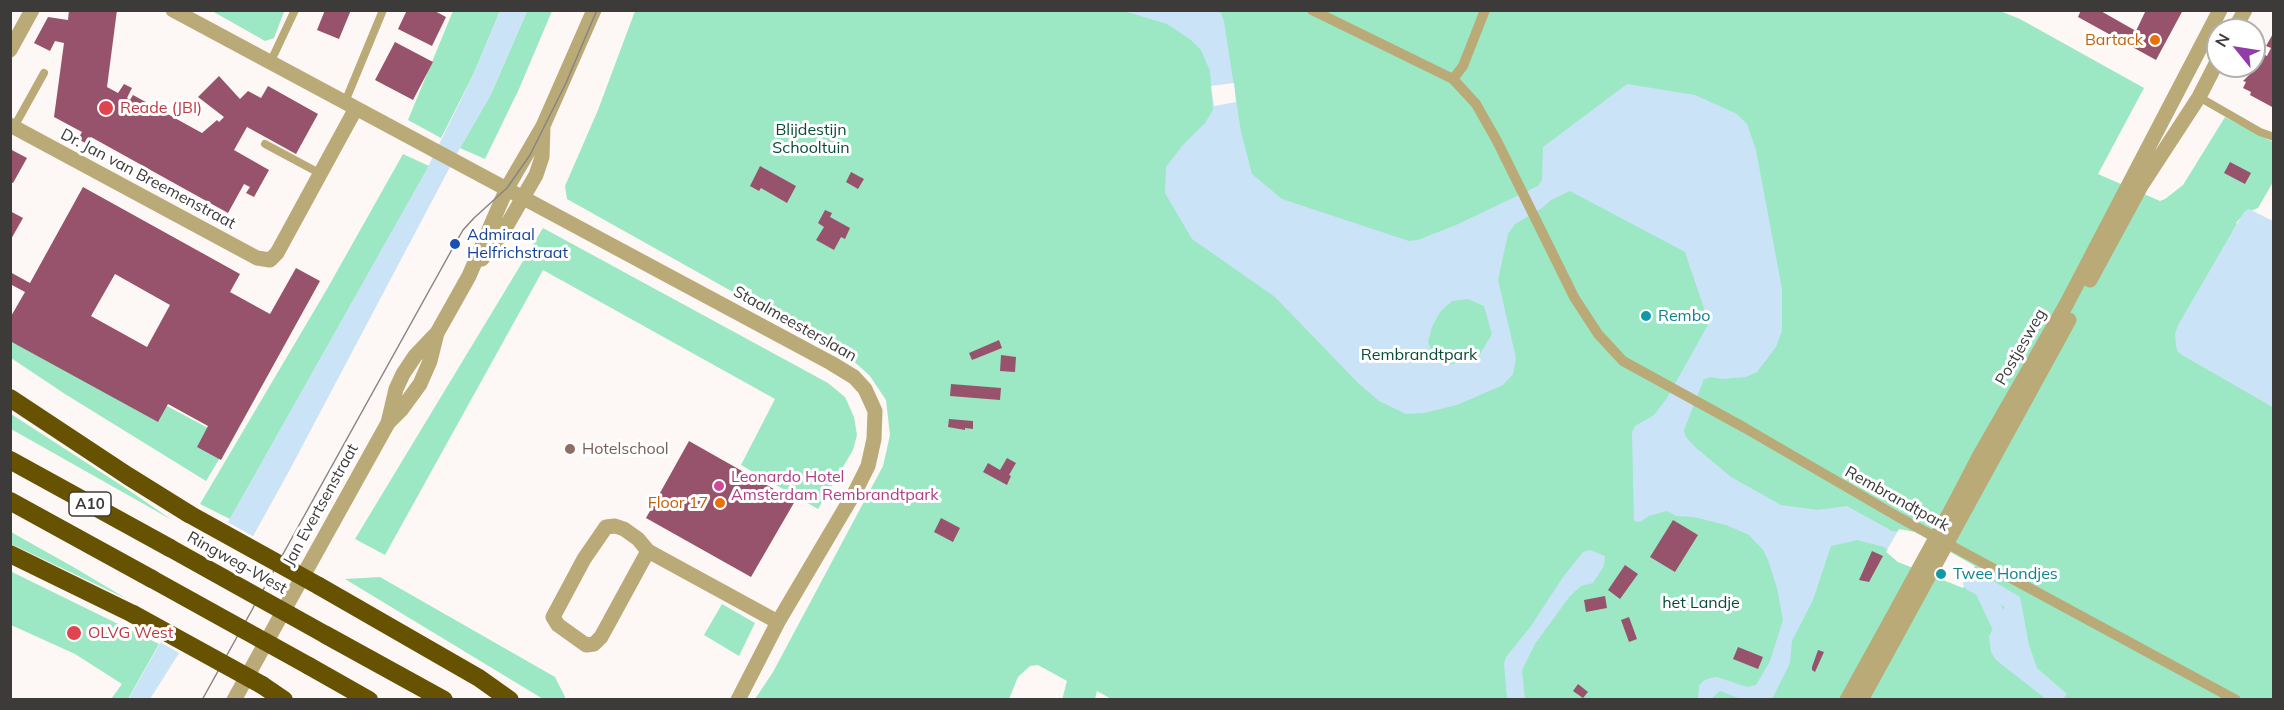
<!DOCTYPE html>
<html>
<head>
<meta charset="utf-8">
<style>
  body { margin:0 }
  #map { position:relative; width:2284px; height:710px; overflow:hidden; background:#fdf7f5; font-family:Mulish,sans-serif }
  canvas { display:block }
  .frame { position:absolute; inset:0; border:12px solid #3d3b3a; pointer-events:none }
  .north { position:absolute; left:2206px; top:18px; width:60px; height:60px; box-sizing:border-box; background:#fff; border:2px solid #b1b1b0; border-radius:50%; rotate:300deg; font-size:16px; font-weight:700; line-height:24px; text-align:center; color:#3d3b3a }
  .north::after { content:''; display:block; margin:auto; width:21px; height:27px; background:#933ba7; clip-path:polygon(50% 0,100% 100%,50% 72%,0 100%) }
</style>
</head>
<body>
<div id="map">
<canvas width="2284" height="710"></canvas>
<div class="frame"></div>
<div class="north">N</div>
</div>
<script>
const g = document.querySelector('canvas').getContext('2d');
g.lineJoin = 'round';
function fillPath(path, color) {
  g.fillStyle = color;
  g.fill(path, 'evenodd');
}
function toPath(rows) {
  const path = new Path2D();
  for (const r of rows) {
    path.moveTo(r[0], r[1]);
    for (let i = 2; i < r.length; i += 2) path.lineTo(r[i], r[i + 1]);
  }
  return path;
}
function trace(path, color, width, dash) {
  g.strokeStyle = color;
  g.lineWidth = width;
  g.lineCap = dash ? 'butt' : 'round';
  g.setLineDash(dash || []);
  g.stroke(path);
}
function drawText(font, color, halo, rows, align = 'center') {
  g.font = font + ' Mulish,sans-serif';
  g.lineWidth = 6;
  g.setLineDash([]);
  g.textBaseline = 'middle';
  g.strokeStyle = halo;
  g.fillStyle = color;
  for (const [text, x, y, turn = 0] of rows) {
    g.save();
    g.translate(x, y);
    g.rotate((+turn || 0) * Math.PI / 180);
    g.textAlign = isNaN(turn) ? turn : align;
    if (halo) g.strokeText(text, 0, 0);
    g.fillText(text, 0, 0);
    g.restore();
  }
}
const green = toPath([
  [282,11,284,12,274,38,265,41,212,11],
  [453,11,500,11,474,73,441,138,408,120],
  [527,11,552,11,519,89,485,159,460,148,491,94],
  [635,11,2000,11,2020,19,2144,88,2098,174,2160,201,2165,199,2183,185,2225,117,2273,142,2273,182,2258,208,2245,213,2236,223,2237,224,2181,322,2185,356,2273,407,2273,699,1113,700,1097,691,1095,699,1062,700,1067,681,1038,665,1030,666,1018,677,1009,699,755,699,773,672,883,466,890,435,886,400,870,376,849,357,567,199,565,186,598,110],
  [403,154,429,166,230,519,200,504,327,289],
  [543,228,828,383,845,397,854,417,857,435,853,450,818,509,741,465,775,399,543,270,385,555,355,539],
  [10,340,167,406,208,428,199,444,221,456,206,481,65,394,11,358],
  [11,414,127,489,172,520,11,429],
  [11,532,75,568,127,599,11,544],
  [10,571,159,644,128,699,111,699,122,684,75,654,11,625],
  [380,577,555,677,566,699,543,699,345,579],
  [722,604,755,623,739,656,704,635]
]);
const water = toPath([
  [1216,10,1221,13,1224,21,1241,132,1252,174,1282,199,1409,241,1418,240,1456,225,1538,186,1542,180,1543,147,1627,84,1695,95,1737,114,1747,124,1756,150,1782,289,1782,331,1776,347,1757,372,1746,377,1722,379,1710,377,1698,382,1681,409,1679,416,1686,437,1695,447,1731,477,1781,505,1818,510,1847,506,1892,531,1914,534,2020,597,2029,645,2037,668,2067,694,2063,699,2046,699,1996,660,1991,652,1989,636,2005,607,1965,586,1899,560,1884,547,1857,540,1831,546,1813,600,1792,641,1790,663,1772,699,1741,699,1720,691,1711,699,1698,699,1699,686,1703,681,1710,678,1717,677,1747,687,1756,685,1770,661,1783,620,1777,588,1768,560,1763,550,1749,535,1726,525,1694,517,1676,516,1667,511,1649,516,1640,522,1634,521,1632,432,1635,426,1654,415,1667,398,1709,323,1685,252,1570,191,1551,200,1542,208,1515,224,1508,234,1498,280,1516,358,1513,374,1503,385,1457,405,1424,413,1406,414,1379,401,1358,383,1275,297,1192,239,1165,193,1166,167,1182,146,1205,123,1213,110,1210,71,1201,50,1191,40,1167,24,1124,11],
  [1468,299,1484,306,1492,334,1480,354,1468,360,1448,365,1433,355,1428,342,1432,327,1440,312,1452,301],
  [500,11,527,11,491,94,460,148,288,473,252,538,150,699,128,700,427,169,474,73],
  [2249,209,2273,221,2273,407,2182,355,2178,352,2176,346,2175,334,2178,325,2244,212],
  [1590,550,1605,556,1604,566,1593,583,1581,586,1570,596,1535,644,1522,670,1525,699,1507,699,1504,663,1506,657,1531,626,1563,577,1583,552]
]);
const pier = toPath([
  [1234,83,1236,102,1214,106,1211,86],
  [226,521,256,538,181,654,158,641],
  [1899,529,1915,532,1975,566,1963,588,1898,562,1886,552]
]);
const canal = toPath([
  [1673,438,1672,436,1694,380],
  [1972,582,1983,588,2008,641]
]);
const building = toPath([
  [69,10,117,10,107,87,118,93,124,84,132,88,127,98,130,100,133,95,202,133,217,120,219,122,224,117,198,97,219,76,240,99,248,91,261,98,268,86,318,114,296,154,247,127,234,150,269,170,254,197,246,193,250,187,244,184,228,213,91,137,87,144,78,139,82,132,54,117,64,43,55,41,50,51,34,43,48,17,68,20],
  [325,10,351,10,339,39,317,30],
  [407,10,433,10,446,17,432,46,398,29],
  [2081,10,2099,10,2136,31,2146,10,2183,10,2156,60,2078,17],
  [2274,32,2274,108,2250,95,2251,92,2243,88,2246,82,2243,81,2250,74,2248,73,2249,70,2255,66,2254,61,2257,56,2263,54,2267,56,2271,48,2266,46],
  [395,42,433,62,413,100,375,80],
  [10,149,27,158,13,183,10,182],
  [2230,162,2251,173,2245,184,2224,173],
  [760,166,796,186,787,203,761,188,759,191,750,186],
  [851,172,864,179,858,189,846,182],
  [83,187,240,274,230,292,270,314,296,268,320,281,221,460,197,447,208,426,168,404,158,422,10,341,10,318,25,292,10,284,10,272,30,283],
  [115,274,170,305,147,347,91,316],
  [825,210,832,213,830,217,850,228,845,239,841,237,834,250,816,240,824,227,818,223],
  [10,211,23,218,10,241],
  [999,340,1002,348,972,360,969,353],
  [1001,355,1016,357,1015,372,1000,371],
  [951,384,1001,388,1000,400,950,396],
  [949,419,973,421,973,429,965,428,965,430,948,427],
  [689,441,795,501,751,577,646,518],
  [1007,458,1016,463,1009,475,1011,476,1007,485,983,472,988,463,1000,470],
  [941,518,960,528,953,542,934,532],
  [1673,520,1698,535,1675,572,1650,557],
  [1872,551,1883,556,1869,582,1859,580],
  [1625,565,1638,574,1620,599,1608,590],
  [1605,596,1607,608,1586,612,1584,600],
  [1629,617,1637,639,1629,642,1621,620],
  [1738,647,1763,657,1758,669,1733,659],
  [1818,650,1824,652,1815,672,1812,670,1812,667],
  [1578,684,1588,692,1583,698,1573,691]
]);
const service = toPath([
  [270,63,295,10],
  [2199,97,2260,132,2274,137],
  [345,102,383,10],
  [14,127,44,73],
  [265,144,321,174]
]);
const pedestrian = toPath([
  [1312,10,1453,79,1476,104,1497,141,1574,297,1598,334,1623,361,1745,428,1900,518,2236,700],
  [1453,79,1463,66,1485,10]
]);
const minor = toPath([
  [173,10,831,363,854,377,865,389,875,411,874,439,868,466,856,490,778,622,738,700],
  [10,50,32,10],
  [10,125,257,258,270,260,277,253,355,110],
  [648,551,601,637,594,644,586,645,558,625,553,617,584,559,606,527,615,526,624,529,638,539,648,551,778,622]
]);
const tertiary = toPath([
  [2234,30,2245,10],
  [482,259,503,232,536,175,542,157,543,126],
  [2090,280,2141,186,2199,97,2218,60],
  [388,423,396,389,403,374,415,356,435,335],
  [1955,503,1980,455,2066,305,2220,10],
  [1967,506,2069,320],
  [234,700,388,423,401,410,420,384,430,361,437,333,469,276,507,188,543,126,594,10],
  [1847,700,1884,633],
  [1861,700,1895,638]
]);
const motorway = toPath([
  [10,398,128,476,189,514],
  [10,460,170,548],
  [10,501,152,579],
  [10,554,133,614],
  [319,586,479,678,510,700],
  [326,635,444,700],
  [309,666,369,700],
  [262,685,284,700]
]);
const tram = toPath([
  [202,700,455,244,463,230,474,218,507,188,530,155,566,83,597,10]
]);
const tertiaryBridge = toPath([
  [1884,633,1955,503],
  [1895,638,1967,506]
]);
const motorwayBridge = toPath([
  [189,514,319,586],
  [170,548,326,635],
  [152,579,309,666],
  [133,614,262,685]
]);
const markers = [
  [2155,40,6,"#e8710a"],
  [106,108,8,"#e0444e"],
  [455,244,6,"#1a4fb4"],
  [1646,316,6,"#0f9aa8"],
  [570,449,6,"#8d6e63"],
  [719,486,6,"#d1479c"],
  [720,503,6,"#e8710a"],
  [1941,574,6,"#0f9aa8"],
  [74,633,8,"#e0444e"]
];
const shields = [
  [90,504,42]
];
const shieldNames = [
  ["A10",90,504]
];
const foodNames = [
  ["Bartack",2143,40],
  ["Floor 17",708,503]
];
const healthNames = [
  ["Reade (JBI)",120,108],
  ["OLVG West",88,633]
];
const parkNames = [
  ["Blijdestijn",811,130],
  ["Schooltuin",811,148],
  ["Rembrandtpark",1419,355],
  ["het Landje",1701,603]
];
const streetNames = [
  ["Dr. Jan van Breemenstraat",148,179,28],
  ["Staalmeesterslaan",795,324,29],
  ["Postjesweg",2021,347,-60],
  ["Rembrandtpark",1897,499,29],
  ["Jan Evertsenstraat",321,505,-61],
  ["Ringweg-West",237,563,29]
];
const transitNames = [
  ["Admiraal",467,235],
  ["Helfrichstraat",467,253]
];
const cultureNames = [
  ["Rembo",1658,316],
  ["Twee Hondjes",1953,574]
];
const educationNames = [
  ["Hotelschool",582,449]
];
const hotelNames = [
  ["Leonardo Hotel",731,477],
  ["Amsterdam Rembrandtpark",731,495]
];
fillPath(green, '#9ce8c5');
fillPath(water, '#cbe3f6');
fillPath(pier, '#fdf7f5');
trace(canal, '#cbe3f6', 18);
fillPath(building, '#96536b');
trace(service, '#baaa78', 8);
trace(pedestrian, '#baaa78', 10);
trace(minor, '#baaa78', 15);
trace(tertiary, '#baaa78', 15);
trace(motorway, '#665200', 18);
trace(tram, '#888483', 1.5);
trace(tertiaryBridge, '#baaa78', 15);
trace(motorwayBridge, '#665200', 18);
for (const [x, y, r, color] of markers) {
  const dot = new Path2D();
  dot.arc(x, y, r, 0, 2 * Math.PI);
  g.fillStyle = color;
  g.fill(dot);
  trace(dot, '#fff', 2);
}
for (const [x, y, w] of shields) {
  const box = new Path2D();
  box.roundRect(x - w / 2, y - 12, w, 24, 4.5);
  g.fillStyle = '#fff';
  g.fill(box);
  trace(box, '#3d3b3a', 1.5);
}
drawText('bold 15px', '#3d3b3a', null, shieldNames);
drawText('16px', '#c56008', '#fff', foodNames, 'right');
drawText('16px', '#be3a42', '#fff', healthNames, 'left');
drawText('16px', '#094c35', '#fff', parkNames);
drawText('16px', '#3d3b3a', '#fff', streetNames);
drawText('16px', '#164399', '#fff', transitNames, 'left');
drawText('16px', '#0d838f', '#fff', cultureNames, 'left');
drawText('16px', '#785e54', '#fff', educationNames, 'left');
drawText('16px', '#b23c85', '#fff', hotelNames, 'left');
</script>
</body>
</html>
